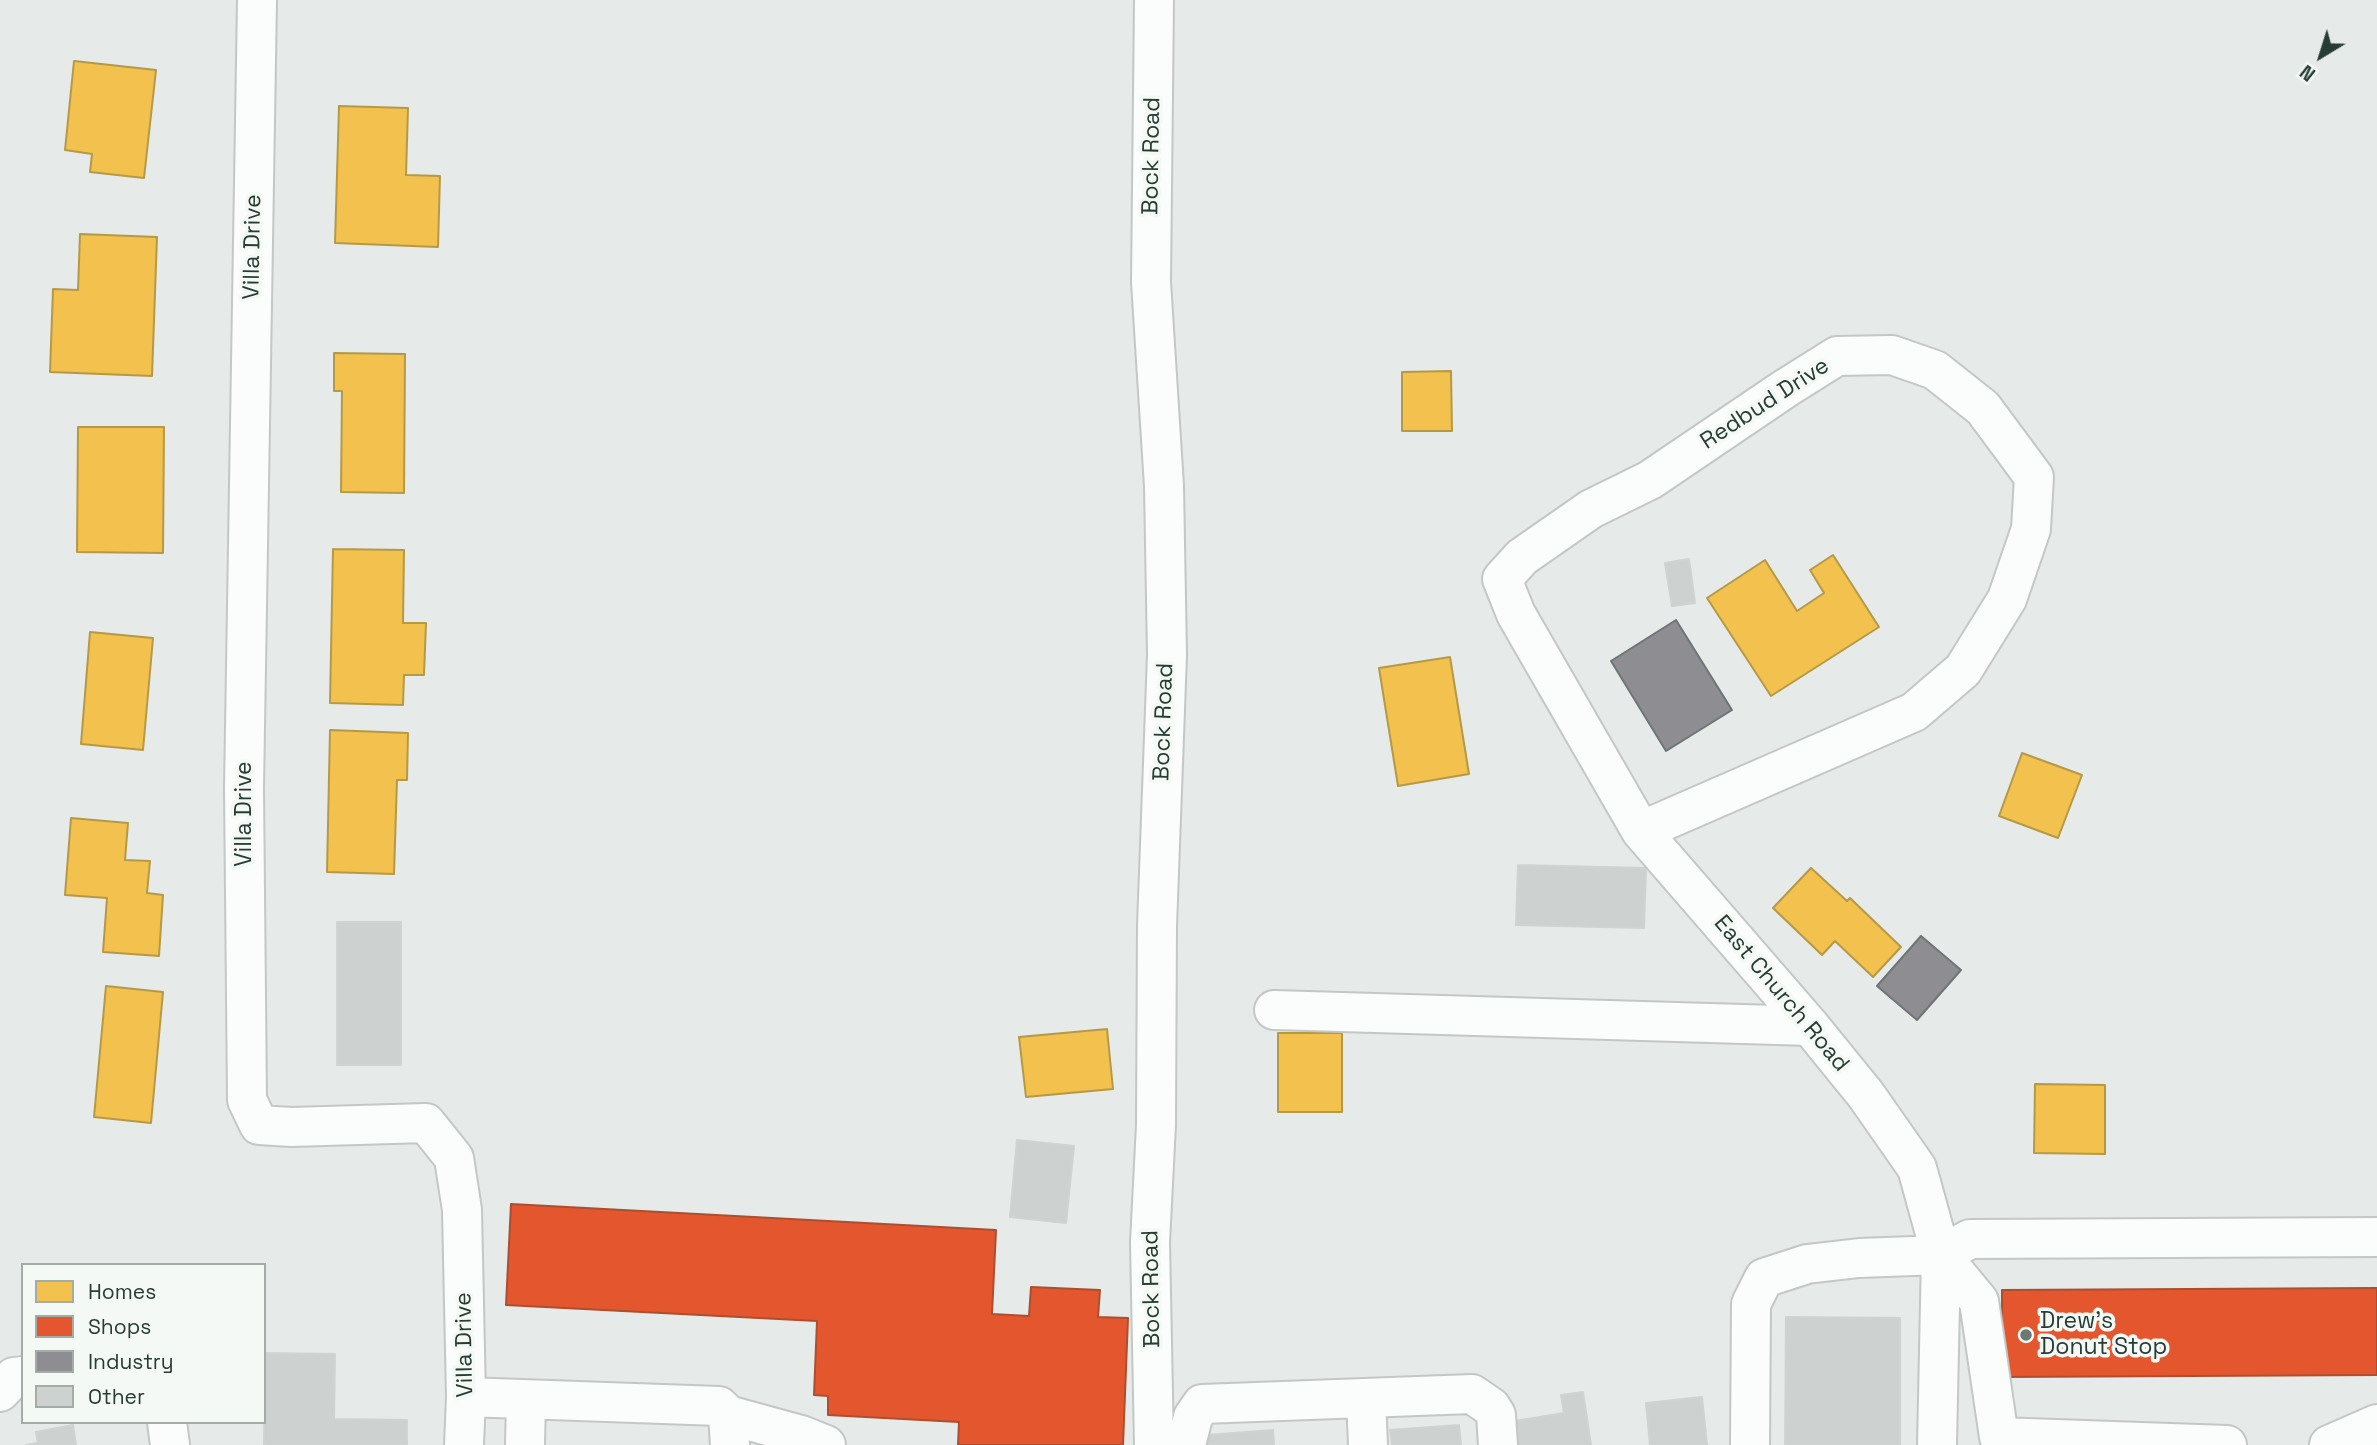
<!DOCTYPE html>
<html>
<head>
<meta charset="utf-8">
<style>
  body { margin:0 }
  #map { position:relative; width:2377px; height:1445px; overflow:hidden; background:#e6eae8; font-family:"Space Grotesk",sans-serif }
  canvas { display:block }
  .legend { position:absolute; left:21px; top:1263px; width:245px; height:161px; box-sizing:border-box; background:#f5f9f6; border:2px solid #a2ada8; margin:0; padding:9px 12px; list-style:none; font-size:21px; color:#263c34 }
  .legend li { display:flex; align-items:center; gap:14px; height:35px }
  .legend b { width:35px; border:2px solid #a2ada8 }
  .north { position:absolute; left:2286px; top:21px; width:70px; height:70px; -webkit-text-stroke:5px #f5f9f6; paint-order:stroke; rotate:218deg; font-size:19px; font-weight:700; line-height:28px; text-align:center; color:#263c34 }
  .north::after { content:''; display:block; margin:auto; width:24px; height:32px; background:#263c34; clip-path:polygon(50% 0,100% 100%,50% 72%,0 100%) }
</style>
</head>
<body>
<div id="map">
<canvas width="2377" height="1445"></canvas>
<ul class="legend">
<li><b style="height:19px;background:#f2c14e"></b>Homes</li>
<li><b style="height:19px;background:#e4572e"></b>Shops</li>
<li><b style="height:19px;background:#8d8d92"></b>Industry</li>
<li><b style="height:19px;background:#cdd2d0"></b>Other</li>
</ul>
<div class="north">N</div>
</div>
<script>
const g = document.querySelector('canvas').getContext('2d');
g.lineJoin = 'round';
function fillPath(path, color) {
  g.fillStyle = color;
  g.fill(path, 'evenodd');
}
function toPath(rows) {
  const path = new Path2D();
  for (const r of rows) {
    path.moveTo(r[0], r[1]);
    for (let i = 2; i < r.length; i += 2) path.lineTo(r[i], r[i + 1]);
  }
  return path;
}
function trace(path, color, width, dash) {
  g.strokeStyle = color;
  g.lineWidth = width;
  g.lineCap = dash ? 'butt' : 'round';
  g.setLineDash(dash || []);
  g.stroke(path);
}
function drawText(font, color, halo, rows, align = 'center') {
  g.font = font + ' "Space Grotesk",sans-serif';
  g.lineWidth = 7;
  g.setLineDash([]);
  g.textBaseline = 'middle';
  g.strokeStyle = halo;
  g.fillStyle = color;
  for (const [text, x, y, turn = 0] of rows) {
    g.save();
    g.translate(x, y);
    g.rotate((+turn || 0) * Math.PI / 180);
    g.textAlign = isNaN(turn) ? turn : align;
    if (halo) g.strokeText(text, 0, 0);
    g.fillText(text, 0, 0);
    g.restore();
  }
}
const homes = toPath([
  [74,61,156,70,144,178,90,172,92,154,65,150,74,61],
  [339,106,408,108,406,175,440,176,438,247,335,243,339,106],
  [80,234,157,237,152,376,50,372,53,289,78,290,80,234],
  [334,353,405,354,404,493,341,492,342,391,334,391,334,353],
  [1451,371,1452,431,1402,431,1402,372,1451,371],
  [78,427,164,427,163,553,77,552,78,427],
  [333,549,404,550,403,623,426,623,424,675,404,675,403,705,330,703,333,549],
  [1833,555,1879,627,1771,696,1707,598,1765,560,1797,611,1824,593,1810,570,1833,555],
  [90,632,153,638,143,750,81,744,90,632],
  [1450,657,1469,774,1398,786,1379,668,1450,657],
  [330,730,408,733,407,780,397,780,394,874,327,872,330,730],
  [2022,753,2082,775,2058,838,1999,816,2022,753],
  [71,818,128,823,125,860,150,861,147,893,163,895,159,956,103,952,107,898,65,895,71,818],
  [1811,868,1847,901,1850,898,1901,947,1873,977,1835,941,1822,955,1773,908,1811,868],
  [106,986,163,992,151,1123,94,1117,106,986],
  [1107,1029,1113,1089,1026,1097,1019,1037,1107,1029],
  [1278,1033,1342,1033,1342,1112,1278,1112,1278,1033],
  [2035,1084,2105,1085,2105,1154,2034,1153,2035,1084]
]);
const shops = toPath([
  [511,1204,996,1230,992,1314,1029,1316,1031,1287,1100,1290,1098,1317,1128,1318,1123,1445,958,1445,959,1422,828,1415,828,1396,814,1395,817,1321,506,1305,511,1204],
  [2377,1288,2377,1375,2002,1377,2002,1290,2377,1288]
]);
const industry = toPath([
  [1676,620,1732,710,1666,751,1611,661,1676,620],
  [1921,936,1961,970,1917,1020,1877,986,1921,936]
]);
const building = toPath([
  [1689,559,1695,603,1672,606,1665,563,1689,559],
  [1518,865,1646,868,1644,928,1516,925,1518,865],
  [337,922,401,922,401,1065,337,1065,337,922],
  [1017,1140,1074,1146,1066,1223,1010,1217,1017,1140],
  [1786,1317,1900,1318,1900,1445,1785,1445,1786,1317],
  [265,1353,335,1354,334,1419,407,1420,407,1445,264,1445,265,1353],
  [1583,1392,1591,1445,1519,1445,1515,1421,1564,1413,1561,1395,1583,1392],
  [1702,1397,1707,1445,1650,1445,1646,1403,1702,1397],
  [73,1425,76,1445,26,1445,38,1443,36,1432,73,1425],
  [1459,1425,1461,1445,1392,1445,1390,1430,1459,1425],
  [1273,1430,1274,1445,1208,1445,1207,1435,1273,1430]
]);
const minor = toPath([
  [257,0,244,788,247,1100,259,1125,291,1127,426,1123,454,1158,462,1210,466,1397,464,1445],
  [1154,0,1151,282,1164,486,1167,655,1157,926,1156,1125,1150,1242,1154,1445],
  [1641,831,1914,712,1963,670,2007,599,2031,529,2034,477,1983,408,1935,370,1892,355,1837,356,1786,388,1650,480,1591,509,1522,557,1502,579,1516,614,1641,831,1810,1026,1866,1095,1917,1168,1941,1255,1937,1445],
  [1274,1010,1810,1026],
  [0,1392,14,1377,23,1376],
  [466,1397,719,1406,728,1415,730,1445],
  [1366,1398,1368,1445],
  [728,1415,801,1435,826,1445],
  [167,1422,170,1445],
  [525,1445,526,1400],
  [1186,1445,1193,1417,1202,1404,1472,1394,1491,1407,1496,1415,1498,1445],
  [1750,1445,1751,1304,1764,1278,1807,1264,1859,1258,1941,1255],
  [2227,1445,1999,1437,1979,1301,1941,1255,1970,1239,2377,1237],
  [2329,1445,2377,1424]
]);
const markers = [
  [2026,1335,7,"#697973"]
];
const streetNames = [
  ["Bock Road",1152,156,-89],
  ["Villa Drive",253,247,-89],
  ["Redbud Drive",1765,404,-33],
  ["Bock Road",1164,722,-88],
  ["Villa Drive",245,814,-90],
  ["East Church Road",1781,994,50],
  ["Bock Road",1152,1289,-91],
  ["Villa Drive",465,1345,-91]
];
const poiNames = [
  ["Drew's",2040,1322],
  ["Donut Stop",2040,1348]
];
fillPath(homes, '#f2c14e');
trace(homes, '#b59946', 2);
fillPath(shops, '#e4572e');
trace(shops, '#ab4f30', 2);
fillPath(industry, '#8d8d92');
trace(industry, '#6e7576', 2);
fillPath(building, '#cdd2d0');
trace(building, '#cfd3d1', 2);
trace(minor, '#c3c7c5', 42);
trace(minor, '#fbfcfc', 38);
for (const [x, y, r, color] of markers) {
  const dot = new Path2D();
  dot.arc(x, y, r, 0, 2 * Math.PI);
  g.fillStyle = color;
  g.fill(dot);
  trace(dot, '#f5f9f6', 2.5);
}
drawText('23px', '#263c34', '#f5f9f6', streetNames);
drawText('23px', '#263c34', '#f5f9f6', poiNames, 'left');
</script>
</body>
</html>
